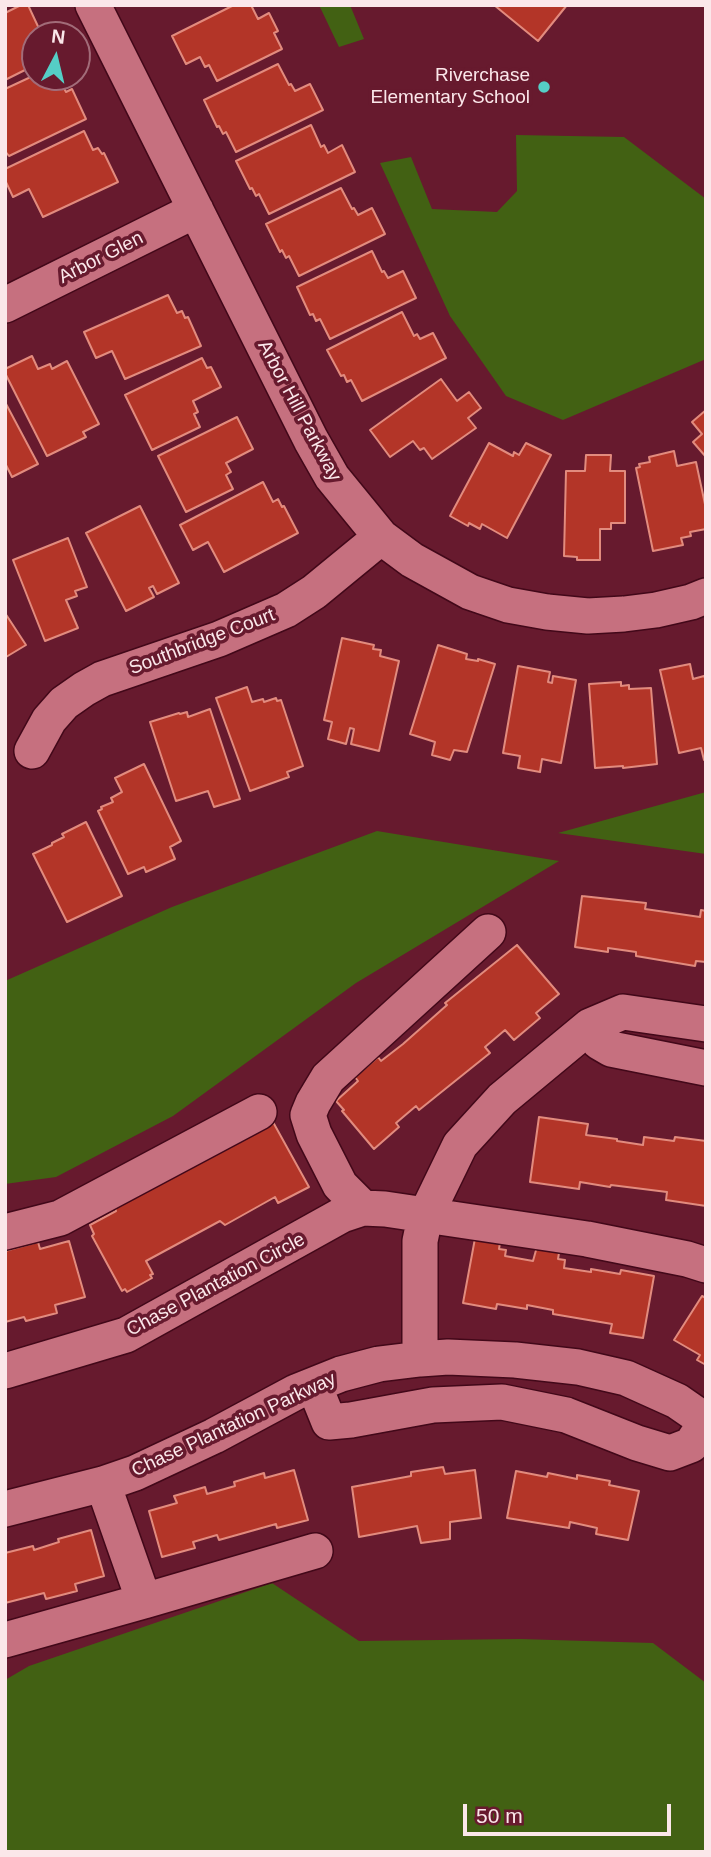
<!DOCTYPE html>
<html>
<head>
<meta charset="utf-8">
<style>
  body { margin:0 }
  #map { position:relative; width:711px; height:1857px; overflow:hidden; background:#671a2e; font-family:Arial,sans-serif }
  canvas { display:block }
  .frame { position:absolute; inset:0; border:7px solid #fbe7ea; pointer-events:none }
  .north { position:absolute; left:21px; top:21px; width:70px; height:70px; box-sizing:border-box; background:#671a2e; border:2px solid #a26c79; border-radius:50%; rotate:7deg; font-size:19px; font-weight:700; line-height:28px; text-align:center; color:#fbe7ea }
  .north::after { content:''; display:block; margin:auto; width:24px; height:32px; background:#55cec6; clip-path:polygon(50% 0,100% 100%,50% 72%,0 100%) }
  .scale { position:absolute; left:463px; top:1804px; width:208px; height:32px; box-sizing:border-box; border:4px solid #fbe7ea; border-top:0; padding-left:9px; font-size:21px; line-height:24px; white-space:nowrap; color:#fbe7ea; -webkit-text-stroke:5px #671a2e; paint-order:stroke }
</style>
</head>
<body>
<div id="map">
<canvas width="711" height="1857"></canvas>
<div class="frame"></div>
<div class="north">N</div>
<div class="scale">50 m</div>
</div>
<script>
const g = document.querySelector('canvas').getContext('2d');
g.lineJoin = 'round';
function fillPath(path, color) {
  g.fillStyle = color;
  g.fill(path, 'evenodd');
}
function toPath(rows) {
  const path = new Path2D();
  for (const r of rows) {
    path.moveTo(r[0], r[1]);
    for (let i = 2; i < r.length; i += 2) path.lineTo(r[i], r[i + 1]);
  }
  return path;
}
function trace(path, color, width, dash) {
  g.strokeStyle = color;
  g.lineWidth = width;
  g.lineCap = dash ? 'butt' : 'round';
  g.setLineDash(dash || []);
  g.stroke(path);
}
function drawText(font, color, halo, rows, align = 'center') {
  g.font = font + ' Arial,sans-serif';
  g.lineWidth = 7;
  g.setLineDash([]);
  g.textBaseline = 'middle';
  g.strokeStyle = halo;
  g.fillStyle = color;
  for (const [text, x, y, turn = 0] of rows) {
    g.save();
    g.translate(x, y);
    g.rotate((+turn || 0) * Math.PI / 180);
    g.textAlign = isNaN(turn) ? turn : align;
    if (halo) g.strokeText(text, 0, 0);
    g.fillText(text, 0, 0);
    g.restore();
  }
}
const green = toPath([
  [319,5,350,5,364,39,339,47],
  [516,135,624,137,706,199,706,359,563,420,506,396,450,316,380,163,411,157,432,209,497,212,517,191],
  [706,792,706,854,558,833],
  [377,831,559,861,356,983,173,1116,56,1177,5,1184,5,981,172,907],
  [272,1583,359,1641,520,1639,653,1643,706,1683,706,1852,5,1852,5,1680,29,1666]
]);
const building = toPath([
  [21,5,28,5,42,35,35,35,35,65,5,80,5,13,21,5],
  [234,5,251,5,258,19,269,13,278,31,274,33,282,49,217,81,209,65,205,67,200,57,186,64,172,36,234,5],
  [494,5,567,5,538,41,494,5],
  [278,64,289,85,291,84,295,91,310,84,323,110,236,152,226,132,223,134,219,126,217,127,204,100,278,64],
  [35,75,35,77,52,77,56,86,61,83,66,92,72,89,86,119,9,156,5,151,5,89,35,75],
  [311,125,321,147,324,145,328,153,342,145,355,172,269,214,259,194,256,196,252,188,250,189,236,161,311,125],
  [84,131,93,150,98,148,102,154,104,153,118,182,43,217,29,189,13,197,5,180,5,169,84,131],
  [341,188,352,209,354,208,358,215,372,208,385,234,299,276,289,256,286,258,282,250,280,252,266,224,341,188],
  [372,251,382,272,384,271,388,278,403,271,416,298,330,339,320,319,316,321,313,314,310,315,297,287,372,251],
  [168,295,177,313,182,311,185,318,188,317,201,346,125,379,112,351,96,358,84,332,168,295],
  [402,312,414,336,417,334,420,339,433,333,446,358,362,401,351,380,347,382,344,375,341,376,327,350,402,312],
  [32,356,38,369,50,364,52,369,67,361,99,424,83,432,86,437,47,456,5,373,5,369,32,356],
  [202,358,207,368,211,367,221,387,193,401,198,412,194,414,200,427,152,450,125,395,202,358],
  [441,379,457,401,469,392,481,408,468,418,476,428,432,459,424,448,420,450,413,441,390,457,370,430,441,379],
  [5,402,38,464,12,477,5,463,5,402],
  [706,410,706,457,693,442,702,434,692,422,706,410],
  [237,417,253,449,226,463,231,472,226,475,233,489,186,512,158,456,237,417],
  [489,443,513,456,514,452,519,455,526,443,551,455,507,538,482,524,480,529,469,523,468,526,450,516,489,443],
  [674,451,677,466,696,462,706,509,706,529,690,532,691,536,681,538,683,545,653,551,636,468,640,467,639,464,650,462,649,457,674,451],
  [586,455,611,455,610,471,625,471,625,523,611,523,611,529,600,529,600,560,577,560,577,557,564,556,566,471,585,471,586,455],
  [263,482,273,502,278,499,282,507,284,506,298,533,224,572,208,542,193,550,180,525,263,482],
  [140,506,179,583,157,594,153,586,149,588,154,597,126,611,86,533,140,506],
  [68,538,87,587,75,591,77,596,66,600,78,628,45,641,13,560,68,538],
  [5,613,26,645,6,657,5,656,5,613],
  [342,638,374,645,373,649,381,650,380,656,399,661,379,751,351,744,354,729,350,728,346,744,328,739,332,722,324,720,342,638],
  [438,645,467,654,466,659,478,661,478,659,495,664,467,752,454,750,450,760,432,755,435,742,410,734,438,645],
  [690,664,693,679,704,676,706,680,706,760,704,760,701,748,679,753,660,670,690,664],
  [518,666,550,672,548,682,552,683,553,676,576,680,561,763,542,759,540,772,518,768,520,756,503,753,518,666],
  [621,682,621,686,629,685,629,689,651,688,657,764,623,768,623,766,595,768,589,684,621,682],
  [247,687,252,702,263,699,264,702,276,698,277,701,281,700,303,766,287,772,289,777,250,791,216,698,247,687],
  [210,709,240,799,214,807,208,791,176,801,150,722,179,713,180,714,187,712,188,717,210,709],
  [144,764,181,841,170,847,175,859,146,872,144,867,128,874,98,811,102,809,101,807,113,802,111,798,122,792,115,778,144,764],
  [86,822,122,896,67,922,33,854,52,845,52,843,64,837,62,834,86,822],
  [582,896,646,903,645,909,700,917,701,910,706,911,706,962,696,961,695,966,636,956,636,952,608,948,608,952,575,947,582,896],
  [517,945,559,994,536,1013,540,1018,514,1040,505,1030,485,1047,490,1053,419,1110,416,1106,396,1123,399,1127,374,1149,342,1111,344,1110,336,1101,358,1081,355,1077,378,1057,381,1061,403,1044,447,1005,445,1003,517,945],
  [539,1117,588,1124,586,1135,617,1139,617,1141,643,1145,644,1137,674,1141,675,1137,706,1141,706,1206,666,1200,667,1192,611,1185,610,1187,580,1182,579,1189,530,1182,539,1117],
  [273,1122,309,1187,278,1203,275,1197,225,1225,220,1221,146,1261,153,1274,150,1275,152,1278,127,1292,125,1289,122,1291,92,1236,94,1234,90,1225,116,1211,115,1208,273,1122],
  [476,1233,501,1237,499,1249,506,1250,505,1256,533,1261,538,1243,560,1247,558,1259,565,1260,564,1268,591,1272,591,1269,620,1274,621,1270,654,1276,643,1338,610,1333,612,1324,553,1314,553,1310,527,1305,527,1309,497,1304,496,1309,463,1303,476,1233],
  [69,1241,85,1297,55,1305,57,1313,26,1321,24,1317,5,1322,5,1251,38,1242,40,1249,69,1241],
  [702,1296,706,1298,706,1365,697,1360,700,1355,674,1340,702,1296],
  [443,1467,445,1474,475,1470,481,1518,450,1522,450,1539,421,1543,417,1526,359,1537,352,1487,411,1476,411,1472,443,1467],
  [294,1470,308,1520,277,1528,276,1524,219,1540,217,1535,193,1542,195,1548,162,1557,149,1511,177,1503,174,1496,205,1487,207,1494,235,1486,234,1482,264,1473,265,1478,294,1470],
  [516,1471,547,1477,548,1473,577,1479,577,1475,610,1481,609,1485,639,1491,628,1540,596,1534,597,1528,570,1522,569,1528,507,1518,516,1471],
  [91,1530,104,1576,75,1584,77,1591,46,1599,44,1593,5,1603,5,1553,33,1546,34,1550,59,1542,58,1539,91,1530]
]);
const minor = toPath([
  [93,5,311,440,332,477,381,537,412,560,470,592,508,605,547,612,588,616,624,614,656,610,691,602,706,596],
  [5,305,196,210],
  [32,751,49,720,64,703,84,689,102,679,219,639,286,610,314,592,381,537],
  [590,1026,599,1042,611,1049,706,1068],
  [363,1208,340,1185,314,1134,308,1115,313,1103,328,1078,488,932],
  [5,1232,60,1218,259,1112],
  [420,1359,420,1241,425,1217,460,1145,502,1099,590,1026,623,1012,706,1024],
  [5,1371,126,1335,342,1215,363,1208,385,1209,587,1239,687,1259,706,1265],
  [314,1385,329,1422,351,1420,433,1405,502,1402,566,1415,637,1443,670,1453,691,1445,706,1422],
  [103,1484,144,1601,315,1551],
  [5,1509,103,1484,135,1473,214,1436,296,1392,341,1374,379,1364,420,1359,448,1357,515,1360,578,1367,626,1378,677,1401,706,1421],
  [5,1640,144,1601]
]);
const markers = [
  [544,87,7,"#55cec6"]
];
const poiNames = [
  ["Riverchase",530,76],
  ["Elementary School",530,98]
];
const streetNames = [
  ["Arbor Glen",101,258,-27],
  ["Arbor Hill Parkway",299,411,62],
  ["Southbridge Court",202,642,-21],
  ["Chase Plantation Circle",216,1285,-28],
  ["Chase Plantation Parkway",234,1425,-25]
];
fillPath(green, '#426113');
fillPath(building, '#b33528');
trace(building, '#e28b7e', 2);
trace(minor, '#420819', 38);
trace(minor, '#c6707f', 35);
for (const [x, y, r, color] of markers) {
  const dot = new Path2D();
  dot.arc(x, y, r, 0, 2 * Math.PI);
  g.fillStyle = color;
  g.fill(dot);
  trace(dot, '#671a2e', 2.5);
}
drawText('19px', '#fbe7ea', '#671a2e', poiNames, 'right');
drawText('19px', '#fbe7ea', '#671a2e', streetNames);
</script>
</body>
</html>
